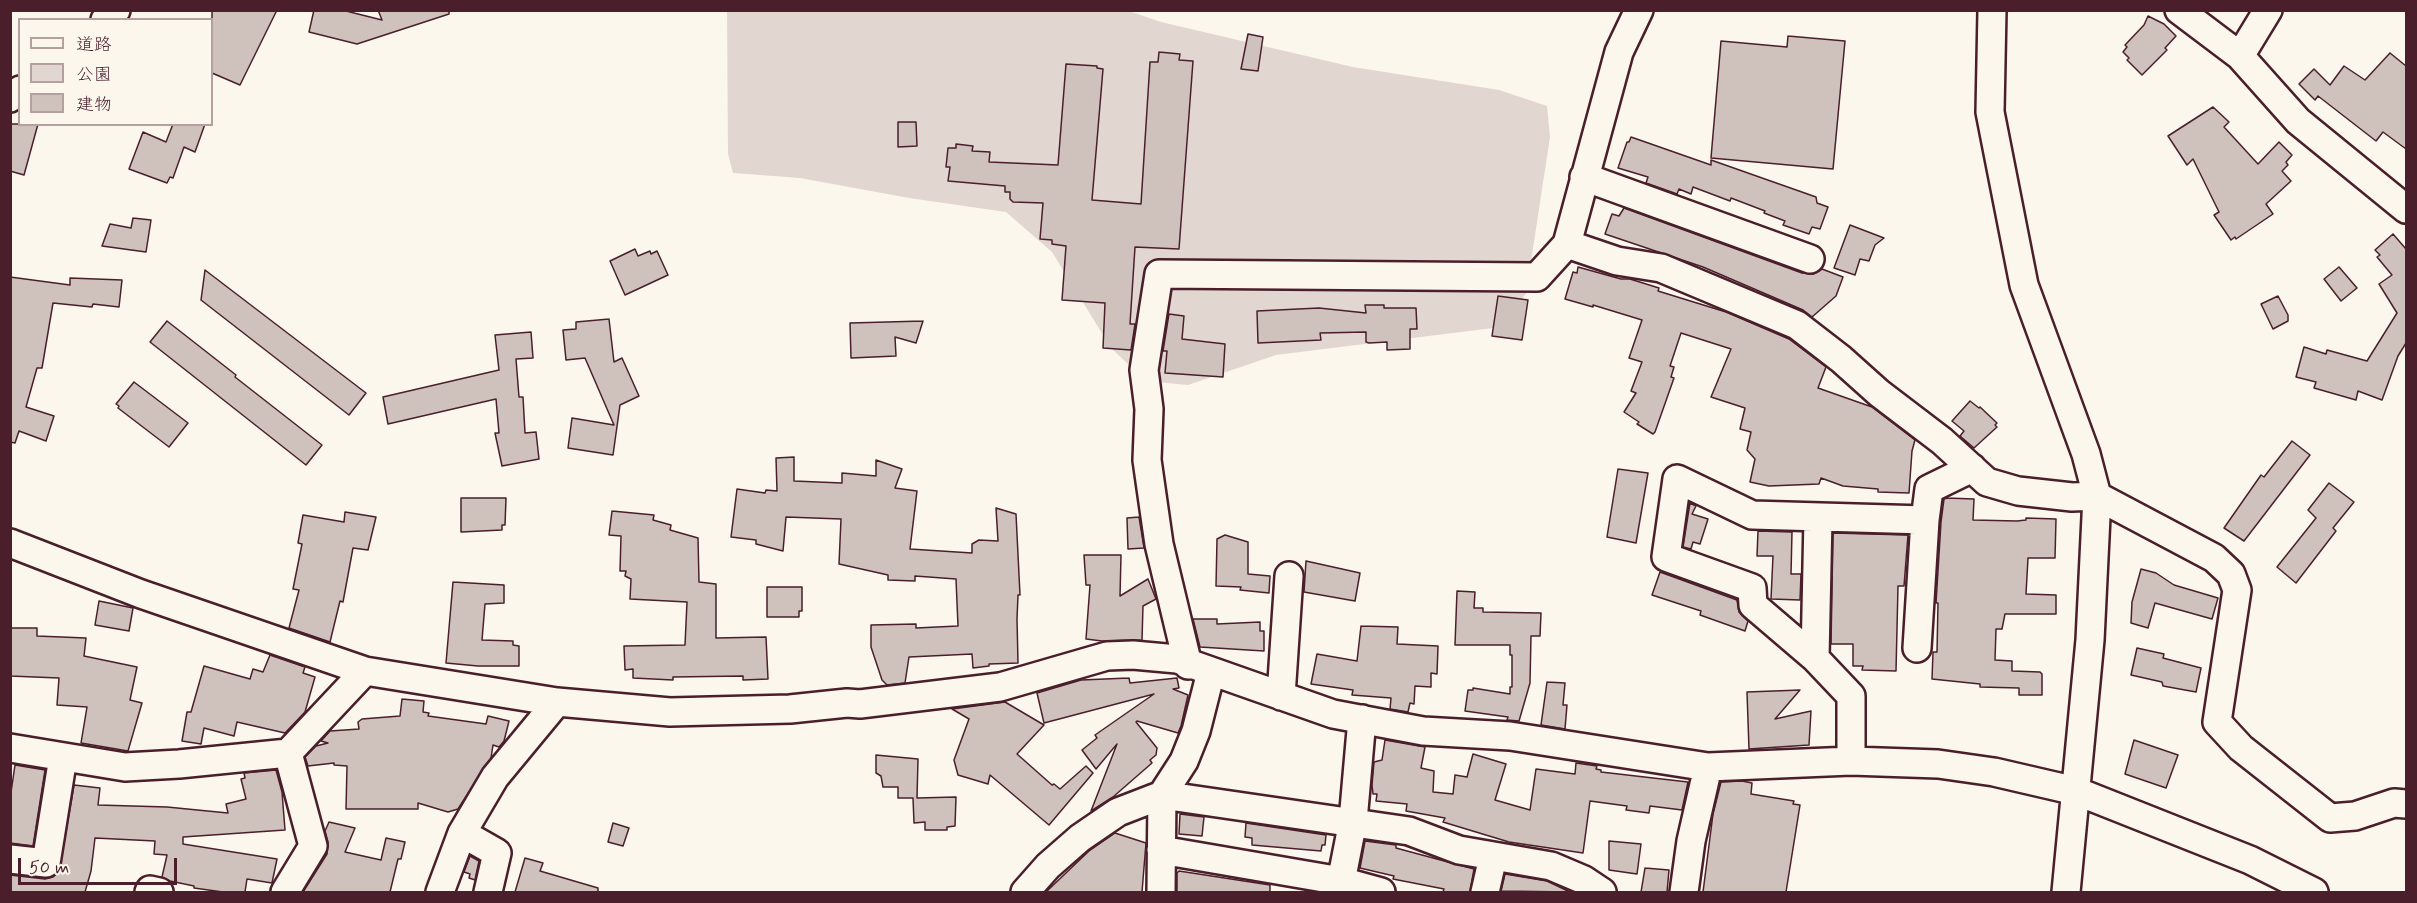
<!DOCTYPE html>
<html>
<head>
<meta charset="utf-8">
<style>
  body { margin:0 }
  #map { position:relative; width:2417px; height:903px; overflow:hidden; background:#fbf7ec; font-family:Mynerve,"Klee One",sans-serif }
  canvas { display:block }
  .frame { position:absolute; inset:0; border:12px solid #4a1f2b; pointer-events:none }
  .legend { position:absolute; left:18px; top:18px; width:195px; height:108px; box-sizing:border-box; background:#fbf7ec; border:2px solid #b4a19f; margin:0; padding:8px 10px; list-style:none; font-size:18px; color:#4a1f2b }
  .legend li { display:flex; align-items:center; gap:12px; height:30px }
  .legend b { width:30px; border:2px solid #b4a19f }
  .scale { position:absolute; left:18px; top:858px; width:159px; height:27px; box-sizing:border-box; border:3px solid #4a1f2b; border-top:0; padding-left:8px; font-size:18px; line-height:21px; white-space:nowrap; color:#4a1f2b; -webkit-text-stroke:4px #fbf7ec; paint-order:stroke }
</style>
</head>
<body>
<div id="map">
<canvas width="2417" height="903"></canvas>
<div class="frame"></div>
<ul class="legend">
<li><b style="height:8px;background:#fbf7ec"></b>道路</li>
<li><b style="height:16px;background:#e2d7d0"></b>公園</li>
<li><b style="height:16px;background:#cfc2bc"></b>建物</li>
</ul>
<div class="scale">50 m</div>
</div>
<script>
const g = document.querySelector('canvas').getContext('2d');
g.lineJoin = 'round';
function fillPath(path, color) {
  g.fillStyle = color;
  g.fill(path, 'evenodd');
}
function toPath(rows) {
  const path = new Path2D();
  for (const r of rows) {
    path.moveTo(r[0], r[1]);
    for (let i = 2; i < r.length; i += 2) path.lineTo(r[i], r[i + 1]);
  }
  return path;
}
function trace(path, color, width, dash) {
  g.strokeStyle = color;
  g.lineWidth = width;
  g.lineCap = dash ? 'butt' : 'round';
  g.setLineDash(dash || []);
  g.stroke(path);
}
const green = toPath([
  [727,10,1129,11,1161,22,1353,67,1499,90,1547,106,1550,137,1526,294,1493,328,1276,355,1188,385,1146,381,1111,348,1052,252,1006,212,909,198,800,178,733,173,728,154]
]);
const building = toPath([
  [212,10,277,10,240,85,212,73,212,10],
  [314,10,342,10,382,20,378,10,449,10,449,14,357,44,309,32,314,10],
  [2148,16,2164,24,2176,36,2165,48,2167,50,2142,75,2127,60,2129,58,2123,52,2127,47,2125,45,2144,25,2148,16],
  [1248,34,1263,37,1258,71,1241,69,1248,34],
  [1788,36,1845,41,1833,169,1711,158,1721,41,1787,47,1788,36],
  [1159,52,1180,54,1179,60,1193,61,1179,249,1135,247,1130,324,1135,324,1131,350,1103,348,1105,303,1062,300,1066,246,1052,244,1052,240,1040,239,1043,203,1013,202,1010,199,1010,192,1005,192,1005,186,948,181,950,167,946,167,948,148,956,148,956,144,973,146,972,151,990,152,989,162,1058,165,1066,64,1097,66,1097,68,1103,69,1092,200,1141,204,1150,62,1158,62,1159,52],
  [2390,53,2406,66,2406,149,2383,132,2376,141,2318,96,2315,100,2299,84,2314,69,2330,85,2344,66,2365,80,2390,53],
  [2213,107,2229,122,2224,127,2258,164,2279,142,2292,155,2286,162,2288,165,2282,171,2291,181,2266,204,2273,214,2236,239,2235,237,2231,240,2214,215,2219,212,2193,159,2187,165,2168,136,2213,107],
  [898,122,916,122,917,146,898,147,898,122],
  [10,124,38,124,24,175,10,171,10,124],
  [173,124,205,124,195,152,184,147,173,178,170,177,167,183,129,169,143,132,166,142,173,124],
  [1631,137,1711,165,1711,160,1816,197,1817,203,1828,207,1820,229,1812,227,1809,234,1783,225,1785,221,1764,213,1765,211,1731,198,1730,201,1693,187,1691,194,1679,189,1677,194,1646,183,1648,177,1618,168,1627,142,1629,142,1631,137],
  [1624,208,1802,273,1813,274,1822,269,1843,277,1836,296,1812,317,1803,310,1703,267,1605,234,1612,214,1619,216,1624,208],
  [133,218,151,220,146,252,102,246,110,224,131,228,133,218],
  [1850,225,1884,238,1875,245,1869,261,1860,259,1855,275,1834,268,1850,225],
  [2393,234,2406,249,2406,343,2398,356,2382,400,2358,391,2356,400,2314,388,2316,382,2296,377,2304,347,2326,354,2327,350,2367,361,2397,313,2379,284,2392,275,2377,257,2380,255,2375,250,2393,234],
  [635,249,638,256,650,251,651,254,657,251,668,275,625,295,610,261,635,249],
  [1578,267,1621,279,1630,279,1659,288,1658,291,1726,312,1789,339,1826,367,1818,388,1872,407,1915,440,1912,451,1909,493,1878,492,1878,489,1843,486,1821,478,1819,484,1769,486,1750,482,1755,459,1747,450,1751,432,1740,429,1745,408,1711,397,1731,349,1681,333,1670,366,1674,367,1671,377,1674,378,1655,432,1653,434,1637,424,1639,422,1624,412,1636,393,1631,391,1642,362,1629,358,1642,320,1593,305,1593,307,1565,299,1573,272,1577,273,1578,267],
  [2339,267,2357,288,2341,301,2324,279,2339,267],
  [205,270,366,393,349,415,201,300,205,270],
  [10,277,70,285,70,278,122,280,119,307,93,304,92,307,53,303,42,368,37,368,26,407,54,416,46,441,19,431,15,443,10,442,10,277],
  [1498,296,1528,300,1522,340,1492,336,1498,296],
  [2278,296,2288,315,2288,321,2273,329,2261,304,2278,296],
  [1365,305,1384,305,1384,308,1416,308,1417,329,1410,329,1410,349,1387,350,1387,342,1369,343,1366,342,1366,332,1320,333,1321,340,1258,343,1257,311,1319,308,1366,313,1365,305],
  [1169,314,1184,316,1182,339,1225,344,1223,377,1165,373,1167,351,1163,351,1169,314],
  [609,319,614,362,622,358,639,396,620,405,613,455,568,448,572,418,614,425,585,358,566,360,563,330,576,329,576,322,609,319],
  [167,321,236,375,235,377,322,445,306,465,150,342,167,321],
  [923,321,916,343,895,337,896,356,851,358,850,323,923,321],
  [531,332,533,358,516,359,519,397,523,397,525,433,536,432,539,459,502,466,495,433,499,433,496,399,388,424,383,397,499,370,495,335,531,332],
  [134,382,188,423,169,447,118,408,119,406,116,404,134,382],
  [1970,401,1979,408,1980,407,1997,423,1995,425,1997,427,1974,448,1960,436,1964,431,1952,421,1970,401],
  [2292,441,2310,455,2244,541,2224,528,2261,475,2264,477,2292,441],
  [794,457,794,481,842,483,842,473,876,476,876,460,902,469,895,488,917,491,910,549,972,553,972,544,979,540,998,541,996,508,1016,514,1020,595,1018,595,1017,619,1018,663,989,664,989,666,973,668,972,654,909,657,905,683,887,685,882,680,871,647,871,625,916,624,916,628,958,626,956,579,915,576,915,581,888,580,888,575,839,564,841,519,786,517,783,551,756,544,756,540,731,537,737,489,765,493,766,490,777,491,776,458,794,457],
  [1618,469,1648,473,1636,543,1607,537,1618,469],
  [2329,483,2354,502,2333,528,2336,531,2296,583,2277,567,2316,518,2308,510,2329,483],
  [461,498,506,498,505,525,502,525,502,530,461,532,461,498],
  [1947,498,1974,499,1973,520,2017,521,2026,520,2026,518,2056,519,2055,558,2028,558,2026,594,2056,595,2056,614,2005,614,2002,629,1996,629,1995,660,2012,661,2012,671,2040,672,2042,674,2042,695,2019,695,2019,688,1980,687,1980,684,1932,679,1933,652,1937,652,1938,603,1936,603,1941,522,1944,499,1947,498],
  [1690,503,1696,506,1692,514,1708,519,1700,544,1693,542,1691,549,1683,547,1690,503],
  [612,511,654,515,653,520,671,525,670,530,698,538,699,582,716,584,716,638,766,637,768,679,743,680,743,676,673,677,673,680,633,678,633,669,625,670,624,646,685,645,687,602,630,599,631,579,625,576,626,571,620,571,621,536,609,535,612,511],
  [345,512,376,517,368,550,353,548,343,602,340,601,330,642,289,628,299,590,293,589,302,544,298,543,303,515,344,522,345,512],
  [1139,517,1144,548,1128,549,1127,518,1139,517],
  [1758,531,1792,532,1791,574,1801,574,1800,600,1771,599,1773,556,1757,556,1758,531],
  [1833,533,1908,535,1904,586,1898,586,1896,671,1862,670,1863,666,1853,666,1853,644,1831,644,1833,533],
  [1225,535,1248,542,1248,574,1270,576,1269,593,1240,590,1241,587,1216,586,1217,539,1225,535],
  [1084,555,1121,555,1120,596,1148,579,1156,599,1143,606,1142,640,1102,641,1086,639,1090,585,1086,585,1084,555],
  [1306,561,1360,573,1355,601,1304,592,1306,561],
  [2141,569,2156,573,2174,585,2218,598,2212,619,2155,603,2148,628,2131,623,2132,602,2141,569],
  [1660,572,1737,600,1739,612,1748,621,1745,631,1700,615,1701,611,1652,595,1660,572],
  [453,582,504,585,504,603,485,604,482,640,513,641,513,645,519,646,519,666,478,666,446,663,453,582],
  [767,587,802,587,802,611,799,611,799,617,767,617,767,587],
  [1457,591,1475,592,1474,608,1483,608,1483,612,1541,613,1540,636,1531,636,1530,683,1519,721,1507,720,1508,717,1465,711,1468,690,1473,690,1473,688,1510,694,1510,687,1512,687,1512,655,1510,655,1510,645,1455,645,1457,591],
  [99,601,133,608,129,631,95,625,99,601],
  [1193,619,1217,619,1217,624,1260,622,1260,631,1264,631,1264,651,1200,647,1193,619],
  [1361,626,1398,627,1397,644,1438,646,1437,674,1431,673,1431,687,1415,686,1414,704,1410,703,1408,712,1390,709,1391,698,1352,695,1353,690,1311,684,1317,654,1357,661,1361,626],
  [10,628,37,628,37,636,86,638,84,656,137,667,130,700,142,703,128,751,81,743,87,707,57,705,59,678,10,676,10,628],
  [2137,648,2164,654,2163,658,2201,668,2196,692,2163,686,2162,682,2131,675,2137,648],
  [270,655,305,667,303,673,315,677,305,712,285,733,237,722,234,736,204,728,201,744,182,741,187,712,191,712,204,666,250,679,253,669,263,672,270,655],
  [1129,678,1130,683,1177,678,1179,688,1173,689,1188,695,1181,726,1178,733,1137,721,1136,722,1157,748,1156,755,1150,760,1152,763,1113,797,1091,811,1117,744,1096,769,1082,750,1097,738,1095,735,1154,694,1044,723,1037,693,1081,680,1129,678],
  [1547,682,1565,683,1563,705,1567,705,1565,729,1541,725,1547,682],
  [1800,690,1775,719,1811,711,1809,745,1749,749,1747,692,1800,690],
  [402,699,424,701,423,712,429,713,428,716,486,724,488,716,509,721,504,741,499,747,493,745,491,758,458,809,448,812,418,803,418,809,346,809,347,766,334,765,334,763,308,766,305,757,316,746,328,743,321,741,330,731,359,729,358,722,362,719,400,716,402,699],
  [1005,702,1044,725,1017,754,1052,785,1054,784,1060,789,1086,766,1093,773,1049,825,990,775,988,784,958,775,954,760,969,719,952,709,1005,702],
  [1385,740,1425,747,1421,768,1434,771,1433,792,1453,794,1455,775,1467,777,1473,754,1506,764,1495,800,1530,810,1536,769,1575,774,1576,763,1597,766,1596,769,1601,770,1601,772,1688,782,1682,810,1650,806,1649,813,1626,810,1627,806,1590,801,1583,853,1509,842,1443,822,1445,818,1406,811,1407,804,1376,801,1377,794,1373,794,1372,785,1374,762,1382,760,1385,740],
  [2134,740,2178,755,2166,788,2125,774,2134,740],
  [876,755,918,759,917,798,956,797,955,826,947,827,947,830,925,830,925,822,914,823,913,798,898,798,898,787,883,787,881,776,876,773,876,755],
  [15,765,45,770,33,846,10,843,10,799,15,765],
  [276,770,282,792,285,830,183,837,183,844,277,859,272,883,247,879,245,892,223,892,194,888,194,886,170,881,162,877,167,855,154,854,155,841,95,838,91,871,85,892,10,892,10,875,45,879,53,877,59,872,74,785,100,788,98,805,167,807,228,813,226,804,246,799,241,779,245,778,244,773,276,770],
  [1742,781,1752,783,1751,794,1794,801,1793,804,1800,805,1786,892,1703,892,1713,814,1721,782,1742,781],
  [1180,814,1204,817,1202,836,1179,834,1180,814],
  [329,822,355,828,345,852,381,860,386,838,405,842,401,859,398,859,390,892,303,892,327,854,328,842,325,831,329,822],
  [613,823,629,828,623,846,608,842,613,823],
  [1246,823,1326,835,1325,845,1322,845,1321,851,1252,845,1252,838,1245,837,1246,823],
  [1115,833,1146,843,1142,892,1046,892,1089,851,1115,833],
  [1365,841,1396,845,1396,848,1474,869,1470,892,1443,892,1444,889,1393,879,1394,876,1360,868,1365,841],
  [1609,841,1641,844,1637,874,1609,870,1609,841],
  [470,856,479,861,475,880,469,878,470,874,464,872,470,856],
  [525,858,543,863,540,871,598,888,598,892,515,892,525,858],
  [1645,868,1669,870,1667,892,1641,892,1645,868],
  [1179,871,1270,885,1270,892,1177,892,1177,873,1179,871],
  [1505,874,1547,881,1570,892,1501,891,1505,874]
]);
const minor = toPath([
  [1992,10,1990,112,2024,285,2086,454,2097,496,2090,640,2066,892],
  [2179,10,2240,56,2298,121,2406,209],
  [105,20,116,10],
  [2240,56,2268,10],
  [10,98,20,90],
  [1584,177,1810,259],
  [1567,244,1617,261,1661,268,1797,325,1841,359,1879,393,1942,441,1987,482,2018,491,2072,497,2097,496,2214,558,2231,574,2237,590,2217,722,2241,748,2330,818,2355,816,2394,803,2406,804],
  [1925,520,1929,489,1972,468],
  [10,543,141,594,365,671,557,702,670,712,790,709,847,703,860,704,1000,687,1107,656,1133,655,1177,659,1333,714,1423,731,1510,736,1708,767,1851,761,1938,764,1994,772,2076,791,2250,860,2314,892],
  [1815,658,1818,518],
  [1188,665,1159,544,1147,460,1149,409,1144,370,1159,274,1537,277,1567,244,1619,52,1639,10],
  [1281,696,1289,576],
  [10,748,125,767,179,764,288,753,365,671],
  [1851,761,1851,696,1815,658,1753,605,1752,588,1666,557,1677,479,1752,515,1925,520,1917,648],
  [462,833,497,853,488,892],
  [1161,850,1341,881,1381,892],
  [10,859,46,863,63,757],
  [149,892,150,890,159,892],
  [285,892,313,846,288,753],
  [440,892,462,833,495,777,557,702],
  [1025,892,1048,866,1080,838,1118,812,1162,795,1409,831,1459,850,1551,866,1584,880,1602,892],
  [1161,892,1162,795,1184,761,1196,731,1211,672],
  [1339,892,1353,821,1362,719],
  [1485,892,1493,857],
  [1684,892,1691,841,1708,767]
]);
fillPath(green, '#e2d7d0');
fillPath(building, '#cfc2bc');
trace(building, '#4a1f2b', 1.5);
trace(minor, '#4a1f2b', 32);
trace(minor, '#fbf7ec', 27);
</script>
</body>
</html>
